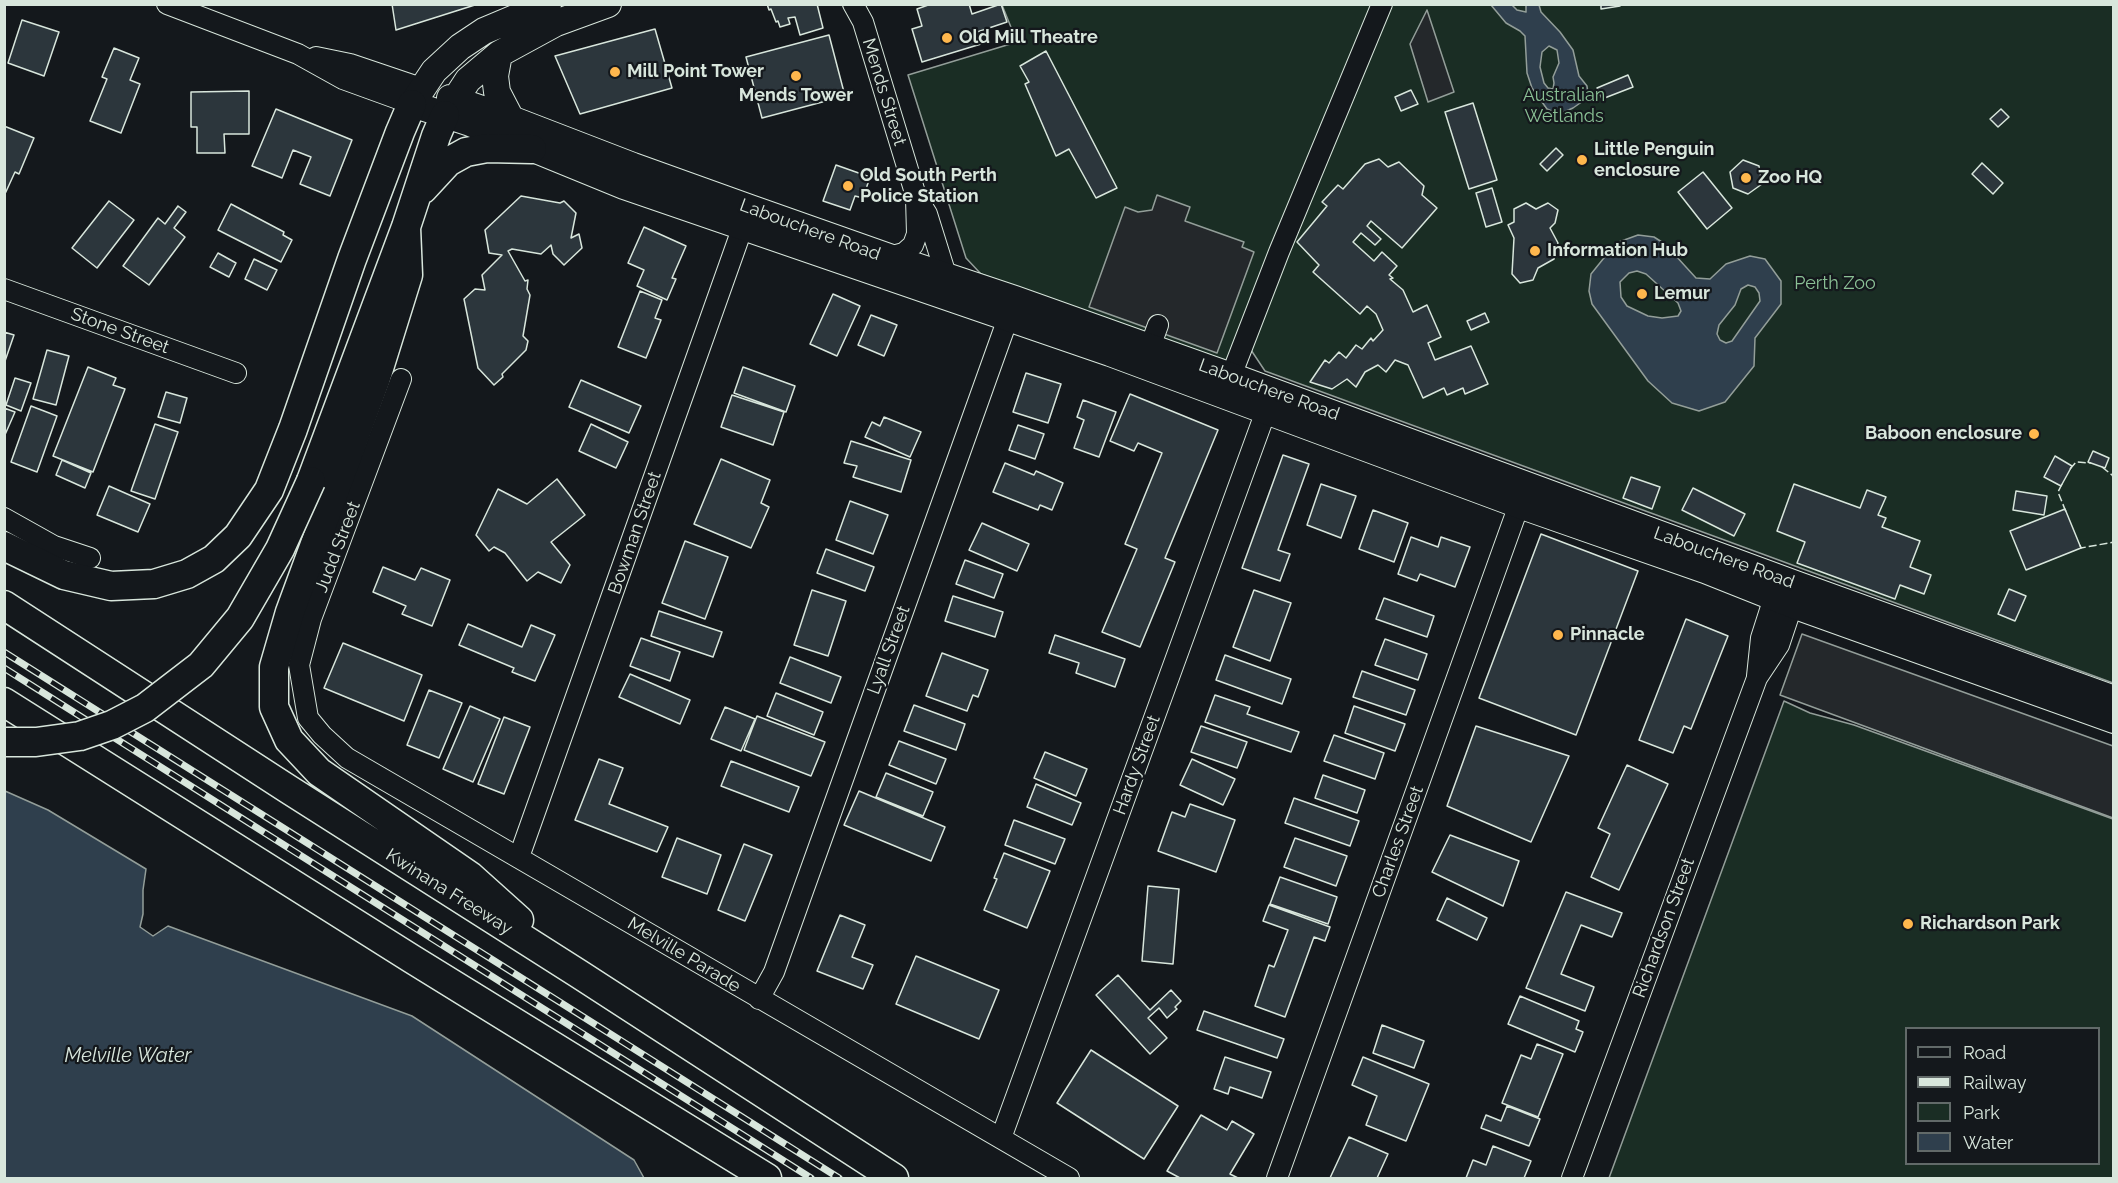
<!DOCTYPE html>
<html>
<head>
<meta charset="utf-8">
<style>
  body { margin:0 }
  #map { position:relative; width:2118px; height:1183px; overflow:hidden; background:#14181c; font-family:Raleway,sans-serif }
  canvas { display:block }
  .frame { position:absolute; inset:0; border:6px solid #d8e6dc; pointer-events:none }
  .legend { position:absolute; left:1905px; top:1027px; width:195px; height:138px; box-sizing:border-box; background:#14181c; border:2px solid #626a69; margin:0; padding:8px 10px; list-style:none; font-size:18px; color:#d8e6dc }
  .legend li { display:flex; align-items:center; gap:12px; height:30px }
  .legend b { width:30px; border:2px solid #626a69 }
</style>
</head>
<body>
<div id="map">
<canvas width="2118" height="1183"></canvas>
<div class="frame"></div>
<ul class="legend">
<li><b style="height:8px;background:#14181c"></b>Road</li>
<li><b style="height:8px;background:#d8e6dc"></b>Railway</li>
<li><b style="height:16px;background:#1a2d24"></b>Park</li>
<li><b style="height:16px;background:#2f3f4d"></b>Water</li>
</ul>
</div>
<script>
const g = document.querySelector('canvas').getContext('2d');
g.lineJoin = 'round';
function fillPath(path, color) {
  g.fillStyle = color;
  g.fill(path, 'evenodd');
}
function toPath(rows) {
  const path = new Path2D();
  for (const r of rows) {
    path.moveTo(r[0], r[1]);
    for (let i = 2; i < r.length; i += 2) path.lineTo(r[i], r[i + 1]);
  }
  return path;
}
function trace(path, color, width, dash) {
  g.strokeStyle = color;
  g.lineWidth = width;
  g.lineCap = dash ? 'butt' : 'round';
  g.setLineDash(dash || []);
  g.stroke(path);
}
function drawText(font, color, halo, rows, align = 'center') {
  g.font = font + ' Raleway,sans-serif';
  g.lineWidth = 4.5;
  g.setLineDash([]);
  g.textBaseline = 'middle';
  g.strokeStyle = halo;
  g.fillStyle = color;
  for (const [text, x, y, turn = 0] of rows) {
    g.save();
    g.translate(x, y);
    g.rotate((+turn || 0) * Math.PI / 180);
    g.textAlign = isNaN(turn) ? turn : align;
    if (halo) g.strokeText(text, 0, 0);
    g.fillText(text, 0, 0);
    g.restore();
  }
}
const green = toPath([
  [1002,5,2113,5,2113,683,1265,371,1251,350,1225,362,981,274,966,258,908,75,1017,42,1002,5],
  [1784,701,1810,713,1854,725,2113,819,2113,1178,1609,1178,1784,701],
  [1906,1028,2098,1028,2098,1164,1906,1164,1906,1028]
]);
const parking = toPath([
  [1427,10,1454,92,1428,102,1410,44,1427,10],
  [1157,195,1190,207,1185,221,1244,242,1242,247,1254,252,1217,353,1089,307,1125,207,1138,212,1152,210,1157,195],
  [1802,634,2113,746,2113,818,1780,695,1802,634]
]);
const water = toPath([
  [1491,5,1512,5,1517,10,1526,12,1526,5,1539,5,1541,12,1560,32,1573,50,1579,76,1587,86,1588,93,1583,101,1573,108,1564,112,1554,112,1547,109,1532,88,1527,73,1525,36,1520,31,1506,23,1491,5],
  [1549,46,1557,50,1559,63,1553,77,1554,83,1553,89,1548,88,1544,83,1540,67,1542,52,1549,46],
  [1638,235,1654,237,1665,244,1696,278,1710,279,1726,264,1750,256,1765,259,1781,281,1781,304,1755,338,1754,366,1725,402,1699,411,1672,403,1648,381,1592,304,1589,291,1591,274,1616,243,1638,235],
  [1637,271,1646,274,1678,303,1681,311,1678,316,1662,318,1648,316,1627,306,1621,297,1620,282,1629,273,1637,271],
  [1748,285,1755,287,1759,293,1760,301,1732,341,1726,343,1720,340,1717,334,1719,325,1735,305,1741,289,1748,285],
  [5,791,48,810,146,869,143,890,143,914,140,927,153,936,168,926,412,1016,634,1160,644,1178,5,1178,5,791]
]);
const building = toPath([
  [392,4,478,4,396,30,392,4],
  [767,4,817,4,823,28,800,35,795,17,788,18,790,24,780,27,778,21,776,22,771,9,769,10,767,4],
  [931,4,969,4,972,14,1001,4,1007,22,977,32,981,44,922,62,912,29,922,26,917,9,931,4],
  [1601,4,1620,4,1620,6,1601,9,1601,4],
  [22,20,59,32,44,76,8,63,22,20],
  [655,29,672,88,580,114,555,56,655,29],
  [829,35,845,96,762,118,746,57,829,35],
  [114,48,139,58,130,80,140,84,121,133,90,121,107,79,102,77,114,48],
  [1046,51,1117,188,1096,198,1069,149,1056,156,1025,84,1029,82,1020,66,1046,51],
  [1628,75,1633,87,1602,99,1597,88,1628,75],
  [1411,90,1418,104,1401,111,1395,97,1411,90],
  [249,91,249,134,224,134,225,153,197,153,197,127,191,127,191,92,249,91],
  [1473,103,1497,180,1469,189,1445,112,1473,103],
  [276,109,352,140,330,196,300,184,311,157,293,150,282,178,252,166,276,109],
  [2001,109,2009,117,1998,127,1990,119,2001,109],
  [4,126,34,138,19,174,15,172,4,196,4,126],
  [1556,148,1563,155,1547,171,1540,164,1556,148],
  [1379,159,1388,167,1399,162,1424,186,1422,195,1437,208,1402,248,1371,221,1367,226,1381,239,1375,245,1361,233,1353,242,1374,261,1382,252,1397,266,1389,275,1393,278,1390,279,1403,290,1413,312,1427,305,1441,337,1428,343,1435,360,1471,346,1488,384,1465,394,1463,388,1447,395,1444,388,1423,398,1408,365,1395,360,1386,372,1378,365,1365,372,1356,387,1347,379,1332,389,1310,382,1325,360,1329,363,1339,352,1346,358,1356,345,1362,349,1371,338,1373,341,1383,330,1376,314,1367,306,1360,314,1313,272,1319,265,1297,242,1327,206,1322,202,1338,185,1343,189,1365,164,1379,159],
  [1743,160,1759,166,1762,184,1748,194,1733,188,1730,172,1743,160],
  [1982,163,2003,183,1993,194,1972,174,1982,163],
  [836,165,870,177,863,198,855,196,850,210,823,201,836,165],
  [1703,172,1732,208,1707,229,1678,192,1703,172],
  [1492,188,1502,222,1486,227,1476,193,1492,188],
  [521,196,560,203,564,201,576,213,571,238,579,234,582,248,564,265,553,254,551,245,541,254,512,249,508,251,525,281,528,280,527,289,530,295,523,336,528,341,526,350,502,374,503,377,494,385,478,368,464,299,475,289,485,290,482,275,502,255,489,253,485,230,521,196],
  [109,201,134,220,97,268,72,248,109,201],
  [1526,203,1536,209,1548,203,1558,210,1555,223,1550,228,1558,243,1554,259,1538,268,1533,280,1520,283,1512,274,1514,238,1508,225,1514,222,1514,209,1526,203],
  [231,204,284,232,283,235,292,240,281,262,218,230,231,204],
  [178,206,186,212,174,228,185,237,149,285,123,266,158,218,165,224,178,206],
  [644,227,686,246,672,278,676,279,667,300,637,286,644,270,628,263,644,227],
  [218,253,236,263,229,277,210,267,218,253],
  [254,259,277,270,267,290,245,279,254,259],
  [640,291,662,300,655,318,661,320,646,358,618,347,640,291],
  [833,294,860,306,837,356,810,344,833,294],
  [1485,313,1489,322,1471,330,1467,321,1485,313],
  [871,315,897,325,884,356,858,345,871,315],
  [4,332,14,335,4,364,4,332],
  [47,350,69,356,56,405,33,399,47,350],
  [88,367,116,378,113,385,125,389,93,472,53,456,88,367],
  [743,367,795,386,786,412,734,393,743,367],
  [1026,373,1061,384,1048,423,1013,412,1026,373],
  [15,378,31,383,21,411,6,405,15,378],
  [581,380,641,406,629,433,569,407,581,380],
  [166,392,187,398,180,423,158,417,166,392],
  [1130,394,1218,430,1165,558,1175,562,1140,647,1102,632,1137,549,1125,544,1162,453,1138,443,1134,451,1110,441,1130,394],
  [732,395,784,412,773,445,721,427,732,395],
  [1083,400,1116,412,1099,457,1074,448,1084,420,1077,417,1083,400],
  [31,406,57,416,37,472,11,462,31,406],
  [4,408,15,412,4,437,4,408],
  [884,417,921,432,910,457,865,437,872,422,880,426,884,417],
  [155,424,178,432,155,499,131,491,155,424],
  [591,424,628,442,616,468,579,451,591,424],
  [1018,425,1044,434,1035,459,1009,450,1018,425],
  [851,441,911,460,901,492,853,477,857,466,844,463,851,441],
  [2093,451,2109,458,2105,468,2088,462,2093,451],
  [1283,455,1309,464,1278,550,1290,554,1280,581,1242,568,1283,455],
  [2055,456,2072,466,2061,486,2044,477,2055,456],
  [721,459,770,480,761,503,769,507,751,548,694,524,721,459],
  [62,460,91,473,85,488,56,475,62,460],
  [1005,463,1034,475,1036,471,1063,483,1052,510,1040,505,1038,510,993,492,1005,463],
  [1631,477,1660,487,1652,509,1623,498,1631,477],
  [557,479,585,515,551,542,570,565,561,583,538,572,527,581,505,553,494,547,489,551,476,535,498,489,527,504,557,479],
  [1321,484,1356,496,1341,538,1307,525,1321,484],
  [1794,484,1860,508,1867,490,1886,497,1878,515,1886,518,1882,527,1920,541,1910,567,1931,575,1924,594,1900,585,1895,599,1797,563,1805,542,1777,531,1794,484],
  [109,486,150,504,138,532,97,515,109,486],
  [1693,488,1745,514,1734,536,1682,510,1693,488],
  [2016,491,2047,496,2044,515,2013,510,2016,491],
  [850,501,888,515,873,554,836,540,850,501],
  [2065,509,2081,548,2026,570,2010,531,2065,509],
  [1373,510,1408,523,1394,562,1359,549,1373,510],
  [982,523,1029,544,1017,571,969,550,982,523],
  [1541,534,1638,571,1576,735,1479,698,1541,534],
  [1411,537,1438,547,1441,537,1470,547,1455,587,1420,574,1417,581,1398,574,1411,537],
  [685,541,728,557,705,619,662,603,685,541],
  [826,549,874,567,865,591,817,573,826,549],
  [965,560,1003,574,994,598,956,584,965,560],
  [383,567,415,580,421,568,450,580,432,626,402,614,406,606,373,592,383,567],
  [2009,589,2026,596,2015,621,1998,614,2009,589],
  [812,590,846,601,828,656,794,645,812,590],
  [1254,590,1291,603,1270,661,1233,647,1254,590],
  [953,596,1003,612,995,637,945,621,953,596],
  [1384,598,1434,616,1427,637,1376,619,1384,598],
  [659,611,722,632,713,657,651,636,659,611],
  [1686,619,1728,636,1691,729,1684,726,1673,753,1639,740,1686,619],
  [468,624,522,647,531,625,555,635,535,681,512,672,514,668,459,645,468,624],
  [1055,635,1125,659,1115,687,1076,673,1079,663,1049,653,1055,635],
  [641,638,680,652,670,681,630,666,641,638],
  [1385,639,1427,654,1418,680,1375,665,1385,639],
  [343,643,422,675,404,721,324,688,343,643],
  [942,653,988,670,978,697,973,695,967,711,926,696,942,653],
  [1225,655,1291,679,1282,704,1216,680,1225,655],
  [790,657,841,677,831,703,780,683,790,657],
  [1362,671,1415,690,1406,715,1353,697,1362,671],
  [630,674,690,700,680,724,619,697,630,674],
  [429,690,462,703,439,758,407,745,429,690],
  [776,693,823,712,814,735,767,716,776,693],
  [1215,695,1250,707,1247,714,1299,732,1291,752,1205,722,1215,695],
  [914,705,965,724,956,750,904,731,914,705],
  [470,706,500,719,473,782,443,769,470,706],
  [1354,706,1405,724,1395,751,1345,733,1354,706],
  [725,707,755,719,741,751,711,739,725,707],
  [757,716,825,742,811,776,744,750,757,716],
  [504,717,530,727,504,794,478,784,504,717],
  [1201,726,1247,742,1237,768,1191,752,1201,726],
  [1476,726,1569,756,1531,842,1447,806,1476,726],
  [1334,735,1384,753,1375,779,1324,761,1334,735],
  [899,741,946,759,936,784,889,765,899,741],
  [1045,752,1087,769,1076,796,1034,778,1045,752],
  [599,759,623,768,609,804,668,827,657,852,575,820,599,759],
  [1192,759,1235,779,1223,805,1180,785,1192,759],
  [731,761,799,787,789,812,721,786,731,761],
  [1627,765,1668,784,1619,890,1591,877,1610,834,1598,828,1627,765],
  [886,773,933,792,923,816,876,797,886,773],
  [1323,775,1365,790,1357,813,1315,798,1323,775],
  [1036,784,1081,803,1072,825,1027,807,1036,784],
  [859,791,945,827,931,861,844,825,859,791],
  [1294,798,1359,821,1350,846,1285,823,1294,798],
  [1190,804,1235,820,1216,872,1158,851,1172,812,1185,817,1190,804],
  [1014,820,1065,839,1055,864,1005,845,1014,820],
  [1450,835,1519,861,1503,906,1432,872,1450,835],
  [677,838,721,855,707,894,662,877,677,838],
  [1295,838,1347,856,1336,886,1284,867,1295,838],
  [744,844,772,855,745,921,718,910,744,844],
  [1004,853,1050,871,1027,928,984,910,997,879,994,878,1004,853],
  [1280,877,1337,897,1328,924,1270,904,1280,877],
  [1148,886,1179,889,1173,964,1142,961,1148,886],
  [1566,892,1622,913,1612,937,1581,925,1561,974,1594,987,1585,1011,1526,988,1566,892],
  [1447,898,1487,918,1477,940,1437,920,1447,898],
  [1269,905,1330,927,1325,941,1314,937,1285,1017,1255,1006,1269,965,1274,967,1288,930,1263,921,1269,905],
  [840,915,865,925,852,957,873,965,863,989,817,971,840,915],
  [916,956,999,990,979,1039,896,1004,916,956],
  [1118,975,1150,1010,1171,990,1181,1001,1175,1007,1177,1009,1167,1018,1159,1008,1148,1018,1167,1038,1150,1054,1096,995,1118,975],
  [1520,996,1579,1021,1576,1029,1583,1032,1575,1052,1508,1024,1520,996],
  [1204,1011,1284,1039,1277,1058,1197,1030,1204,1011],
  [1382,1025,1424,1041,1414,1068,1373,1053,1382,1025],
  [1537,1044,1563,1054,1538,1117,1502,1103,1521,1055,1531,1059,1537,1044],
  [1091,1050,1178,1106,1144,1159,1057,1103,1091,1050],
  [1225,1057,1271,1072,1262,1098,1230,1087,1228,1094,1214,1089,1225,1057],
  [1363,1057,1429,1084,1406,1141,1366,1125,1377,1096,1352,1085,1363,1057],
  [1507,1106,1540,1119,1529,1146,1481,1128,1486,1115,1501,1121,1507,1106],
  [1201,1115,1227,1130,1232,1121,1254,1134,1230,1174,1238,1178,1180,1178,1167,1171,1201,1115],
  [1349,1137,1388,1154,1377,1178,1330,1178,1349,1137],
  [1493,1146,1531,1161,1524,1178,1466,1178,1473,1160,1486,1165,1493,1146]
]);
const minor = toPath([
  [167,4,298,54,343,79,412,104],
  [853,4,863,22,916,196,927,214,946,275,945,285],
  [316,57,350,64,421,88],
  [889,257,904,253,913,245,917,234,916,198],
  [4,289,236,373],
  [1150,347,1158,325],
  [1231,376,1279,252,1382,4],
  [401,379,311,619,299,665,308,718,322,735,347,758,1069,1178],
  [4,518,54,546,90,558],
  [1757,676,1761,638,1778,585],
  [519,857,747,215],
  [759,999,774,972,1012,307],
  [1001,1138,1270,400],
  [1277,1178,1519,505],
  [1572,1178,1757,678,1779,645,1796,594]
]);
const major = toPath([
  [548,4,484,31,460,47,434,71,412,104,470,123,624,186,1110,353,1519,505,1705,570,1793,605,2114,720],
  [499,54,495,76,497,92,511,119],
  [450,98,511,119,633,166,750,208,889,257,1015,299,1231,376,1798,585,2114,699],
  [447,112,468,80,499,54,556,23,608,4]
]);
const highway = toPath([
  [423,189,448,162,466,152,487,148,532,149],
  [406,227,408,275,375,381,290,612,274,667,274,707,289,740,319,772,470,876,519,920],
  [311,481,406,227,436,136,445,115],
  [4,546,64,575,111,586,154,584,187,574,214,559,238,536,269,490,293,429,352,259,400,132,412,104],
  [4,605,288,789,579,974,894,1178],
  [4,702,412,959,767,1178]
]);
const rail = toPath([
  [4,652,839,1178],
  [4,668,811,1178]
]);
const highwayBridge = toPath([
  [4,742,36,742,80,736,112,725,145,708,201,665,240,618,280,549,311,481]
]);
const fence = toPath([
  [2102,467,2112,475,2114,479],
  [2070,469,2076,462,2091,463],
  [2062,484,2058,492,2066,512],
  [2080,545,2081,548,2114,542]
]);
const markers = [
  [947,38,6,"#ffb74d"],
  [615,72,6,"#ffb74d"],
  [796,76,6,"#ffb74d"],
  [1582,160,6,"#ffb74d"],
  [1746,178,6,"#ffb74d"],
  [848,186,6,"#ffb74d"],
  [1535,251,6,"#ffb74d"],
  [1642,294,6,"#ffb74d"],
  [2034,434,6,"#ffb74d"],
  [1558,635,6,"#ffb74d"],
  [1908,924,6,"#ffb74d"]
];
const poiNames = [
  ["Old Mill Theatre",959,38],
  ["Mill Point Tower",627,72],
  ["Mends Tower",796,96,"center"],
  ["Little Penguin",1594,150],
  ["enclosure",1594,171],
  ["Old South Perth",860,176],
  ["Police Station",860,197],
  ["Zoo HQ",1758,178],
  ["Information Hub",1547,251],
  ["Lemur",1654,294],
  ["Baboon enclosure",2022,434,"right"],
  ["Pinnacle",1570,635],
  ["Richardson Park",1920,924]
];
const streetNames = [
  ["Mends Street",884,92,73],
  ["Labouchere Road",810,230,20],
  ["Stone Street",120,331,20],
  ["Labouchere Road",1269,390,20],
  ["Bowman Street",635,533,-71],
  ["Judd Street",338,547,-69],
  ["Labouchere Road",1724,558,20],
  ["Lyall Street",889,650,-70],
  ["Hardy Street",1137,765,-70],
  ["Charles Street",1398,842,-70],
  ["Kwinana Freeway",449,892,32],
  ["Richardson Street",1664,928,-70],
  ["Melville Parade",684,955,31]
];
const parkNames = [
  ["Australian",1564,96],
  ["Wetlands",1564,117],
  ["Perth Zoo",1835,284]
];
const waterNames = [
  ["Melville Water",128,1056]
];
fillPath(green, '#1a2d24');
trace(green, '#939e99', 1.5);
fillPath(parking, '#24282b');
trace(parking, '#939e99', 1.5);
fillPath(water, '#2f3f4d');
trace(water, '#939e99', 1.5);
fillPath(building, '#2c363c');
trace(building, '#d8e6dc', 1.5);
trace(minor, '#d8e6dc', 22);
trace(major, '#d8e6dc', 28);
trace(highway, '#d8e6dc', 31);
trace(minor, '#14181c', 20);
trace(major, '#14181c', 26);
trace(highway, '#14181c', 28);
trace(rail, '#d8e6dc', 7);
trace(rail, '#14181c', 4.5, [14]);
trace(highwayBridge, '#d8e6dc', 31, []);
trace(highwayBridge, '#14181c', 28);
trace(fence, '#d8e6dc', 1.5, [8, 3]);
for (const [x, y, r, color] of markers) {
  const dot = new Path2D();
  dot.arc(x, y, r, 0, 2 * Math.PI);
  g.fillStyle = color;
  g.fill(dot);
  trace(dot, '#14181c', 2);
}
drawText('bold 18px', '#d8e6dc', '#14181c', poiNames, 'left');
drawText('18px', '#d8e6dc', '#14181c', streetNames);
drawText('18px', '#8ac095', '#14181c', parkNames);
drawText('italic 20px', '#d8e6dc', '#14181c', waterNames);
</script>
</body>
</html>
